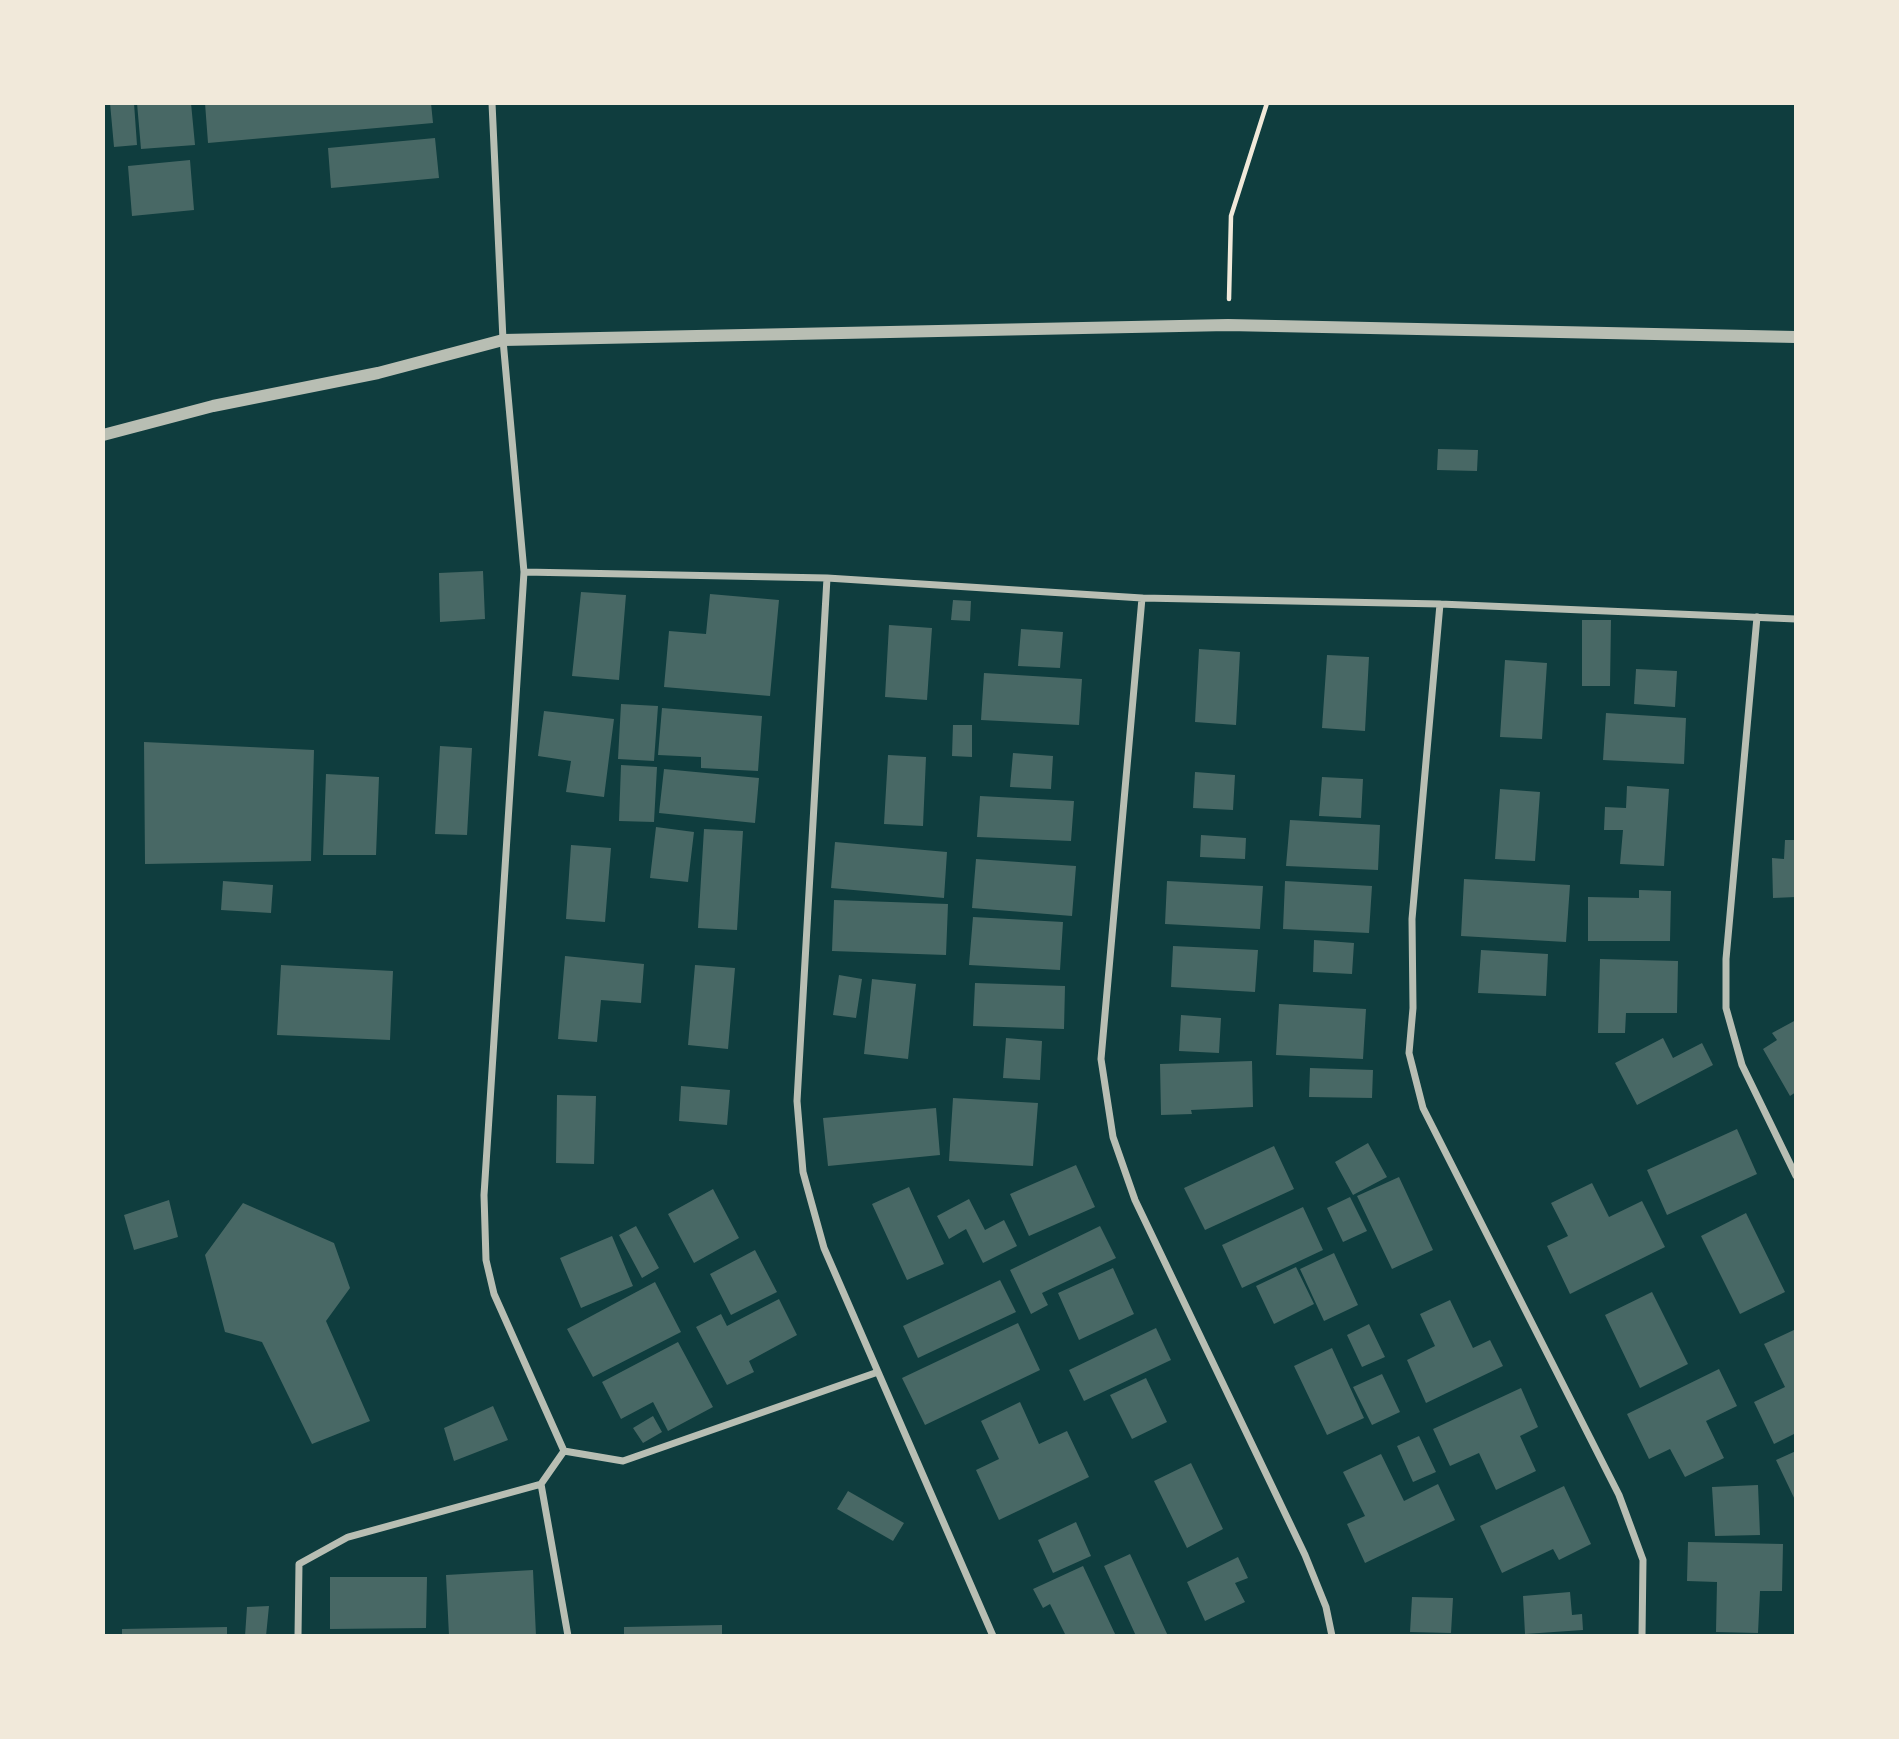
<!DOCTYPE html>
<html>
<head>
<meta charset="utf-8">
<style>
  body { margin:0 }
  #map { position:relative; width:1899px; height:1739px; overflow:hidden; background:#0f3d3e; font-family:Commissioner,sans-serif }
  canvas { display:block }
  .frame { position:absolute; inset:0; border:105px solid #f1e9da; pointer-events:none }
</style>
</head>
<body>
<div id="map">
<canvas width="1899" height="1739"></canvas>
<div class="frame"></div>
</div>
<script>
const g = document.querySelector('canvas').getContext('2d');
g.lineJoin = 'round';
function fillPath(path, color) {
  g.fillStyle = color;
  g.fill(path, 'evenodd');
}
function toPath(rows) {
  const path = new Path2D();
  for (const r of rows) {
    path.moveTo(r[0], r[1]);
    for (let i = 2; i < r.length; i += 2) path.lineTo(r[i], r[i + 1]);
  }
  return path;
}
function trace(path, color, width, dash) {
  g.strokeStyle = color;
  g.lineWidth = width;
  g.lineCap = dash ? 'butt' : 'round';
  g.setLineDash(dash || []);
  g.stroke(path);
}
const building = toPath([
  [110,103,134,103,137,145,114,147],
  [137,103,191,103,195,145,141,149],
  [205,103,431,103,433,123,208,143],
  [435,138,439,178,331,188,328,148],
  [190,160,194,210,132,216,128,166],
  [1438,449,1478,450,1477,471,1437,470],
  [483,571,485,619,440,622,439,573],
  [581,592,626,595,619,680,572,676],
  [710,594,779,600,770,696,664,687,669,631,706,634],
  [953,600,971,601,970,621,951,620],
  [1582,620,1611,620,1610,686,1582,686],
  [889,625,932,628,927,700,885,697],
  [1021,629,1063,632,1060,668,1018,666],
  [1199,649,1240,652,1236,725,1195,722],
  [1327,655,1369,657,1365,731,1322,728],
  [1505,660,1547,663,1542,739,1500,737],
  [1636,669,1677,671,1675,707,1634,704],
  [984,673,1082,679,1079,725,981,720],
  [621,704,658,706,654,761,618,759],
  [662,708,762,716,758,771,701,768,701,757,658,755],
  [544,711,614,719,604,797,566,792,571,761,538,756],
  [1606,713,1686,718,1684,764,1603,760],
  [953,725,972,725,972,757,952,756],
  [144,742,314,750,311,861,145,864],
  [440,746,472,748,467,835,435,834],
  [1013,753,1053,756,1051,789,1010,787],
  [888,755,926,757,923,826,884,824],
  [621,765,657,767,654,822,619,821],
  [664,769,759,778,755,823,659,813],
  [1195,772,1235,775,1233,810,1193,808],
  [326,774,379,777,376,855,323,855],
  [1322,777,1363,779,1361,818,1319,816],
  [1627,786,1669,789,1664,866,1620,864,1623,830,1604,830,1605,807,1626,808],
  [1500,789,1540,792,1535,861,1495,859],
  [980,796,1074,801,1071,841,977,837],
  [1290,820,1380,825,1378,870,1286,866],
  [656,827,694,832,688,882,650,878],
  [704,829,743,831,737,930,698,928],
  [1201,835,1246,838,1245,859,1200,857],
  [1785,840,1796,840,1796,897,1773,898,1772,858,1784,859],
  [835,842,947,852,944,898,831,888],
  [571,845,611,848,605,922,566,919],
  [976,859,1076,866,1072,916,972,908],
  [1464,879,1570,885,1566,942,1461,936],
  [223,881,273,885,271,913,221,910],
  [1167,881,1263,886,1260,929,1165,924],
  [1285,881,1372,886,1369,933,1283,929],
  [1639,890,1671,891,1670,941,1588,941,1588,897,1639,898],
  [834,900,948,904,946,955,832,951],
  [973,917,1063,922,1060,970,969,965],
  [1314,940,1354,943,1352,974,1313,972],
  [1173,946,1258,950,1255,992,1171,987],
  [1481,950,1548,954,1546,996,1478,993],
  [565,956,644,964,641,1003,601,1000,597,1042,558,1039],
  [1600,959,1678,961,1677,1013,1626,1013,1625,1033,1598,1033],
  [281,965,393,971,390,1040,277,1035],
  [695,965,735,968,728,1049,688,1045],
  [839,975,862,979,856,1018,833,1015],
  [872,979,916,984,908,1059,864,1054],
  [975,983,1065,986,1064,1029,973,1026],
  [1279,1004,1366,1009,1363,1059,1276,1055],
  [1181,1015,1221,1018,1219,1053,1179,1051],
  [1796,1020,1796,1092,1790,1096,1763,1049,1777,1040,1772,1033],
  [1006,1038,1042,1041,1040,1080,1003,1078],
  [1663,1038,1673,1058,1702,1043,1713,1065,1637,1105,1615,1063],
  [1252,1061,1253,1107,1191,1110,1192,1114,1161,1115,1160,1064],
  [1310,1068,1373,1070,1372,1098,1309,1097],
  [681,1086,730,1090,727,1125,679,1121],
  [557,1095,596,1096,594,1164,556,1163],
  [953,1098,1038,1103,1033,1166,949,1161],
  [936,1108,940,1155,828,1166,823,1118],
  [1737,1129,1757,1174,1667,1215,1647,1170],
  [1368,1143,1387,1177,1353,1195,1335,1162],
  [1274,1146,1294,1189,1205,1230,1184,1188],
  [1076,1165,1095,1207,1029,1236,1010,1194],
  [1399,1177,1433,1250,1392,1269,1357,1196],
  [1592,1183,1609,1217,1642,1201,1665,1247,1570,1294,1547,1246,1568,1236,1551,1203],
  [909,1187,944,1264,907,1280,872,1204],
  [713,1189,739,1238,694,1263,668,1214],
  [1350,1197,1367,1231,1343,1242,1327,1208],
  [969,1199,985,1230,1004,1220,1017,1246,983,1263,966,1229,949,1239,937,1216],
  [169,1200,178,1237,134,1250,124,1215],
  [243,1203,334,1243,350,1288,326,1321,370,1421,312,1444,262,1342,225,1332,205,1255],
  [1303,1207,1323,1250,1242,1288,1222,1245],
  [1746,1213,1785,1292,1740,1314,1701,1236],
  [636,1226,659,1268,642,1278,619,1235],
  [1100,1226,1116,1258,1042,1293,1048,1305,1031,1314,1010,1270],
  [612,1236,633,1286,581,1308,560,1258],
  [755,1250,777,1292,731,1315,710,1274],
  [1334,1253,1358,1305,1324,1321,1300,1269],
  [1296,1267,1314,1304,1274,1324,1256,1286],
  [1113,1268,1134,1314,1079,1340,1058,1293],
  [1000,1280,1016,1312,918,1358,903,1326],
  [655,1282,681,1332,593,1377,567,1329],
  [1652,1292,1688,1364,1640,1388,1605,1315],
  [779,1299,797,1335,749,1361,754,1372,727,1385,696,1327,721,1314,727,1326],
  [1450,1300,1473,1348,1490,1340,1503,1366,1426,1403,1407,1360,1435,1346,1420,1314],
  [1018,1323,1040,1370,925,1425,902,1378],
  [1369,1324,1385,1357,1362,1367,1347,1335],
  [1156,1328,1171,1360,1084,1401,1069,1370],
  [1796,1329,1796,1433,1774,1444,1754,1402,1785,1387,1764,1344],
  [678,1342,713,1407,668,1431,653,1402,621,1419,602,1382],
  [1332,1348,1364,1418,1327,1435,1294,1366],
  [1719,1369,1737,1406,1706,1421,1724,1458,1685,1477,1670,1449,1649,1459,1627,1414],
  [1382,1374,1400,1412,1372,1425,1353,1387],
  [1146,1378,1167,1422,1132,1439,1110,1395],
  [1521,1388,1538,1427,1520,1436,1536,1471,1496,1490,1479,1453,1450,1466,1433,1429],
  [1020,1402,1039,1444,1067,1431,1089,1477,999,1520,976,1470,999,1459,981,1421],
  [493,1406,508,1440,454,1461,444,1428],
  [653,1416,662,1432,643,1443,633,1428],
  [1419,1436,1436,1472,1413,1482,1397,1446],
  [1796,1451,1796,1502,1776,1460],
  [1381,1454,1404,1501,1438,1484,1455,1520,1365,1563,1347,1524,1365,1516,1343,1472],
  [1191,1463,1223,1529,1187,1548,1154,1481],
  [1758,1485,1760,1535,1715,1536,1712,1487],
  [1564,1486,1591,1544,1559,1560,1553,1549,1502,1573,1480,1526],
  [848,1491,904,1523,893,1541,837,1509],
  [1076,1522,1091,1556,1053,1573,1038,1540],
  [1688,1542,1783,1544,1782,1591,1760,1591,1758,1633,1716,1632,1717,1582,1687,1581],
  [1130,1554,1168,1636,1136,1636,1104,1566],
  [1238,1557,1248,1578,1235,1583,1245,1602,1205,1621,1187,1582],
  [1083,1566,1116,1636,1066,1636,1050,1604,1043,1608,1033,1589],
  [533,1570,536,1636,449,1636,446,1575],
  [330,1577,427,1577,426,1628,330,1629],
  [1570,1592,1572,1615,1582,1614,1583,1630,1525,1634,1523,1596],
  [1412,1597,1453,1598,1451,1633,1410,1632],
  [269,1606,266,1636,245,1636,247,1607],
  [722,1625,722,1636,624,1636,624,1627],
  [227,1627,227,1636,122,1636,122,1629]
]);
const path = toPath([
  [1229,299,1231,216,1267,103]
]);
const minor = toPath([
  [492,103,503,340,524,572,827,578,1142,598,1440,604,1796,619],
  [524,572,484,1195,486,1260,494,1294,564,1451,623,1461,878,1372,824,1248,803,1172,797,1101,827,578],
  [1142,598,1101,1059,1113,1137,1135,1200,1305,1555,1326,1607,1332,1636],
  [1440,604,1412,919,1413,1008,1409,1053,1423,1108,1619,1495,1643,1560,1642,1636],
  [1757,617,1726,959,1726,1008,1742,1065,1796,1176],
  [878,1372,993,1636],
  [541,1484,568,1636],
  [298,1636,299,1564,348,1537,541,1484,564,1451]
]);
const tertiary = toPath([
  [103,435,213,406,378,373,503,340,1228,325,1796,337]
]);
fillPath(building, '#486865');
trace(path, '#f1e9da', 4.5);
trace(minor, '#b8beb3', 7);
trace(tertiary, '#b8beb3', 12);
</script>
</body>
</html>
